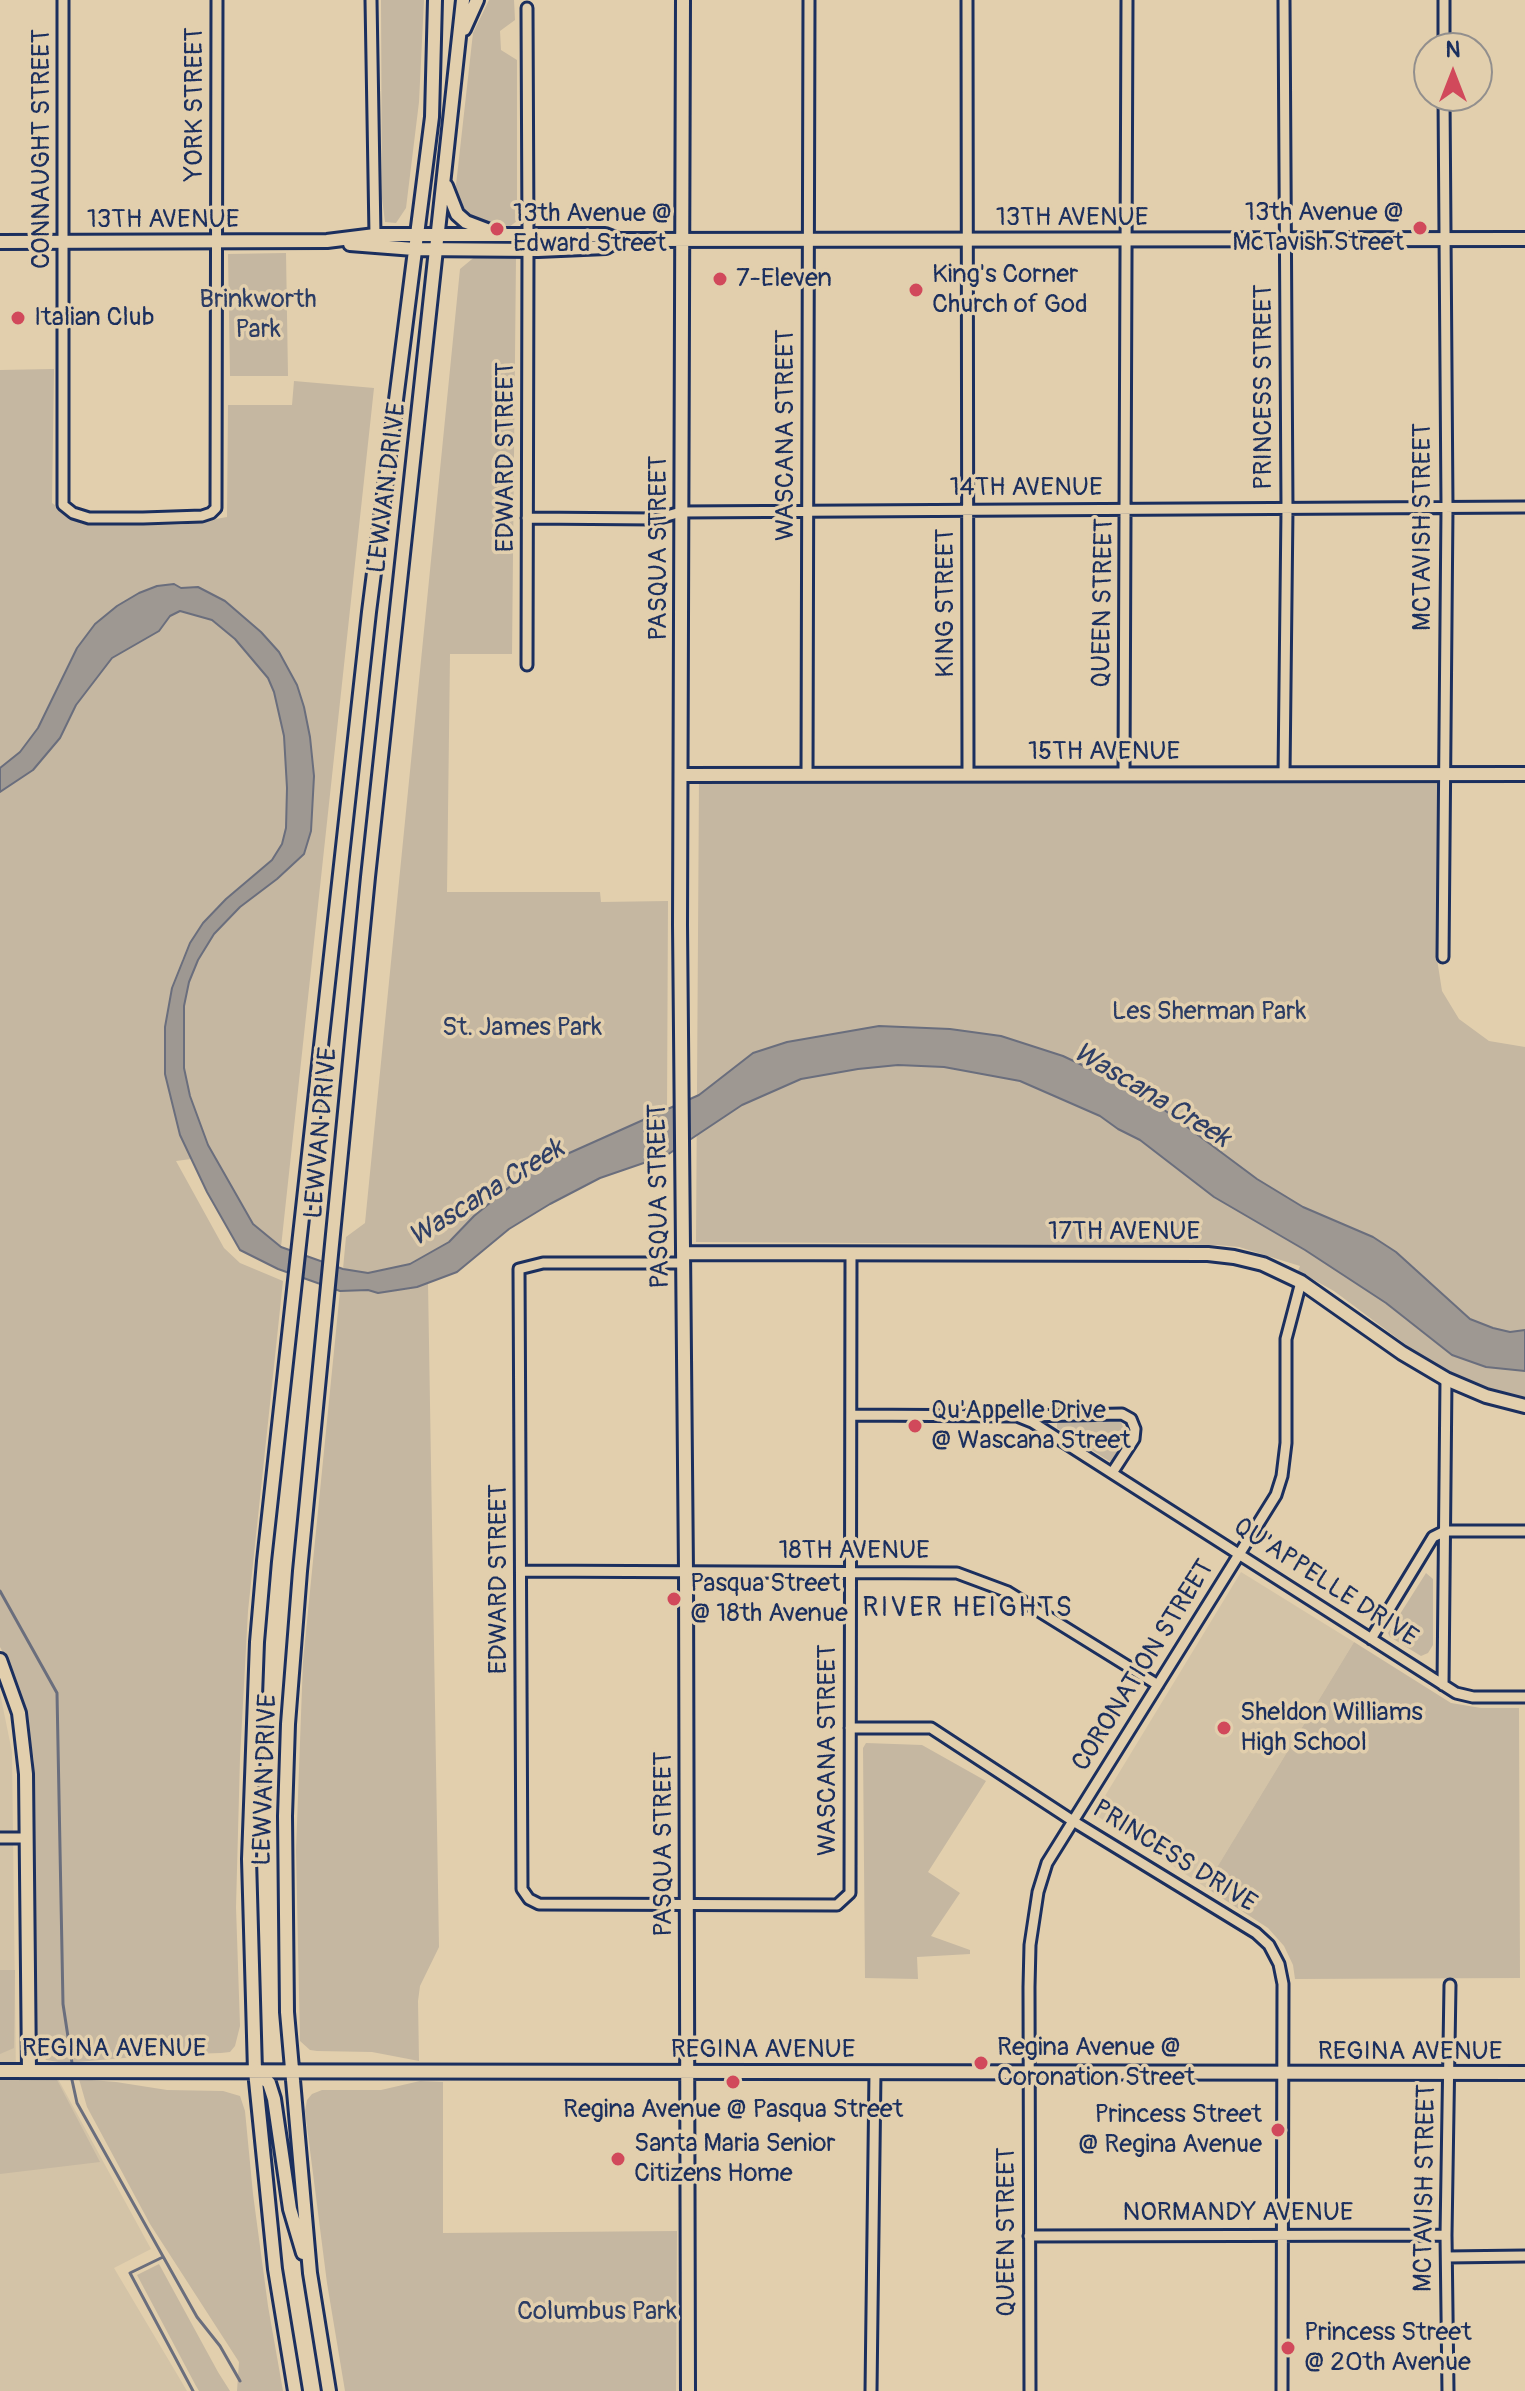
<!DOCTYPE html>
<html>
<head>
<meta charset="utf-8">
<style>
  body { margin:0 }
  #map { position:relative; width:1525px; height:2391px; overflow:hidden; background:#e2cfad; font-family:Pangolin,sans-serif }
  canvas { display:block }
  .north { position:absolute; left:1413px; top:32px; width:80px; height:80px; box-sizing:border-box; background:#e2cfad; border:2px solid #928f8d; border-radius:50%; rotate:0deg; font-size:22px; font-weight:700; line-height:32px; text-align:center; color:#1b2f5e }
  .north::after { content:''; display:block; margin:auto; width:28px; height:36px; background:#d1495b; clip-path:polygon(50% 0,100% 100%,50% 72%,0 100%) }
</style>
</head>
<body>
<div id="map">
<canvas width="1525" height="2391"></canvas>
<div class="north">N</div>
</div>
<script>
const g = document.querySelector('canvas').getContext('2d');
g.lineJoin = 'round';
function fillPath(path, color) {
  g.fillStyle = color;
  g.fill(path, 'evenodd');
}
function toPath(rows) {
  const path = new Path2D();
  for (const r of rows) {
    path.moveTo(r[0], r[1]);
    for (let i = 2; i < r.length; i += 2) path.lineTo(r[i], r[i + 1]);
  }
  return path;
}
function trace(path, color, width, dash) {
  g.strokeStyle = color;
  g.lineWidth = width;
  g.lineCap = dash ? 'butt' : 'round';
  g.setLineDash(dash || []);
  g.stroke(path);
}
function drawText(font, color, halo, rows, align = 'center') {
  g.font = font + ' Pangolin,sans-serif';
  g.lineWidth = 7;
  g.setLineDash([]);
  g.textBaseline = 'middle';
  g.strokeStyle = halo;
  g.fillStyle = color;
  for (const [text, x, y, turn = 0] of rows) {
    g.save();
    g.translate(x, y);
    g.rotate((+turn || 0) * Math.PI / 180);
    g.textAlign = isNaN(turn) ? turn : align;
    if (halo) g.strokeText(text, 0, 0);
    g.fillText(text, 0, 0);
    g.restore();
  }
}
const built = toPath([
  [1241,1572,1354,1642,1205,1887,1094,1814],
  [0,1693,12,1752,16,2079,58,2079,151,2249,114,2268,187,2391,0,2391]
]);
const green = toPath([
  [381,0,424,0,419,102,406,208,396,223,385,222,382,198],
  [489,0,514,0,515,20,500,31,501,50,517,60,517,221,509,227,482,224,462,211,455,194,473,33],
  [286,253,288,376,230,376,228,254],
  [477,255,516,257,512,654,450,654,447,892,600,892,601,902,668,901,667,1110,529,1171,474,1216,449,1242,410,1264,368,1273,343,1269,346,1237,365,1223,460,269],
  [54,369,52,503,82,524,181,525,227,517,228,405,292,405,294,381,374,388,281,1247,253,1224,208,1145,190,1096,184,1069,184,1006,189,982,198,960,214,934,240,907,277,879,310,737,304,707,297,685,279,652,261,632,225,601,198,587,117,606,95,624,76,648,38,728,20,752,0,768,0,370],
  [180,611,212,620,235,639,268,678,274,692,284,736,287,788,286,828,282,844,272,860,226,899,203,923,182,960,180,1134,191,1159,176,1161,224,1248,240,1263,283,1281,248,1611,240,1758,236,1907,240,2026,235,2046,230,2052,221,2053,159,2055,65,2063,46,2060,37,2044,34,1760,25,1713,8,1662,0,1647,0,792,33,770,60,738,76,705,112,658,159,631,170,616],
  [1439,779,1437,959,1442,991,1459,1019,1489,1041,1525,1047,1525,1399,1475,1384,1425,1359,1334,1291,1298,1271,1300,1266,1239,1247,1218,1245,696,1242,699,781],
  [428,1283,439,1947,420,1986,418,2001,419,2061,372,2052,317,2051,310,2050,300,2041,296,1850,303,1661,340,1291,392,1291],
  [1057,1422,1121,1422,1125,1432,1123,1444,1114,1461,1109,1461,1057,1428],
  [1426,1573,1433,1579,1433,1645,1428,1653,1421,1656,1390,1637,1388,1633],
  [1354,1642,1451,1703,1481,1708,1519,1708,1520,1978,1295,1979,1293,1965,1284,1946,1268,1928,1205,1887],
  [866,1743,922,1745,986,1781,928,1872,960,1893,931,1936,970,1950,970,1954,917,1957,918,1979,865,1978,863,1748],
  [0,1970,15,1970,14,2048,0,2054],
  [79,2079,116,2082,167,2090,223,2091,240,2096,245,2111,253,2194,268,2306,283,2391,237,2391,239,2362,150,2224,87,2107],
  [0,2080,57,2080,100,2162,0,2174],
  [420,2081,443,2082,443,2233,677,2231,676,2391,345,2391,327,2283,305,2111,307,2100,312,2094,322,2090,381,2090],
  [159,2264,218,2372,230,2391,199,2391,196,2386,137,2275]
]);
const water = toPath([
  [174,584,181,588,198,587,225,601,261,632,279,652,297,685,304,707,310,737,314,776,311,831,304,854,277,879,240,907,214,934,198,960,189,982,184,1006,184,1068,190,1096,208,1145,253,1224,281,1247,343,1269,368,1273,410,1264,449,1242,474,1216,529,1171,699,1095,753,1053,787,1042,879,1026,950,1029,1001,1036,1063,1056,1120,1083,1163,1109,1257,1179,1303,1207,1373,1237,1396,1252,1470,1319,1493,1328,1510,1332,1525,1330,1525,1371,1486,1367,1452,1355,1386,1303,1305,1250,1214,1197,1140,1140,1118,1129,1100,1116,1020,1081,944,1067,898,1065,858,1069,801,1079,742,1105,667,1155,600,1178,550,1204,509,1229,457,1272,417,1287,378,1293,368,1290,340,1291,278,1269,240,1250,207,1192,180,1135,165,1074,165,1027,172,988,190,943,203,923,226,899,272,860,282,844,286,828,287,788,284,736,274,692,268,678,235,639,212,620,180,611,170,616,159,631,112,658,76,705,60,738,33,770,0,792,0,768,20,752,38,728,77,648,95,624,117,606,139,593,157,586,174,584]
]);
const stream = toPath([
  [0,1591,57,1693,63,2004,72,2063],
  [72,2080,77,2103,197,2317,220,2346,240,2381],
  [163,2257,130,2273,193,2391]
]);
const street = toPath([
  [63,0,63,505,73,513,89,518,143,518,202,516,211,513,216,508,217,0],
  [371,0,375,235],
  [967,0,968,774],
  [1444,0,1444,48],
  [527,8,528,235],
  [527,518,656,519,681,512,1525,507],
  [527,665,528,249],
  [807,774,809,0],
  [1124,774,1127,0],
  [1284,774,1287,509,1284,0],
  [1443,957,1447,508,1444,96],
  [683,1263,543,1263,519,1269,522,1889,529,1899,539,1904,837,1905,850,1893,851,1254],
  [851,1415,1017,1416,1032,1422,1456,1693,1473,1697,1525,1697],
  [1025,1416,1122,1414,1131,1419,1135,1429,1134,1439,1112,1473],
  [521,1571,957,1573,1008,1592,1158,1685],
  [1371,1639,1433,1537,1445,1531,1525,1531],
  [1443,1685,1446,1379],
  [850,1728,931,1728,1073,1821,1256,1933,1269,1945,1279,1964,1283,1984,1282,2391],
  [0,1838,27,1838],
  [1029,2236,1446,2235],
  [1447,2257,1525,2256],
  [871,2391,875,2072],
  [1030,2391,1029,1987,1030,1945,1038,1892,1047,1863,1276,1495,1282,1476,1286,1443,1286,1339,1301,1282],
  [1448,2391,1446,2235,1450,1985]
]);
const secondary = toPath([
  [683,0,680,924,686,1572,688,2391],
  [464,29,477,0],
  [446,186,457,214,466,222,487,230],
  [0,242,327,241,375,235,605,235,618,240,1525,239],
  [350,244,414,249,538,250,606,247,618,240],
  [682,775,1525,774],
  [683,1253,1208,1254,1234,1257,1263,1264,1301,1282,1402,1353,1446,1379,1486,1396,1525,1406],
  [0,1660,19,1713,26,1774,29,2071],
  [0,2071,1525,2073],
  [255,2071,269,2083,274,2099,290,2209,303,2253],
  [295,2391,275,2269,255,2071,249,1859,257,1642,264,1561,369,612,432,117,435,0],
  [329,2391,310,2273,287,2012,285,1816,288,1724,300,1571,368,877,463,0]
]);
const markers = [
  [1420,228,8,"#d1495b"],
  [497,229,8,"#d1495b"],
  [720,279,8,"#d1495b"],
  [916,290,8,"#d1495b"],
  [18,318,8,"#d1495b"],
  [915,1426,8,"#d1495b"],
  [674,1599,8,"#d1495b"],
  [1224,1728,8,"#d1495b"],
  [981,2063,8,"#d1495b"],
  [733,2082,8,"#d1495b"],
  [1278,2130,8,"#d1495b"],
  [618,2159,8,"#d1495b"],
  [1288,2348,8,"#d1495b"]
];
const streetNames = [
  ["YORK STREET",195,104,-90],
  ["CONNAUGHT STREET",42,149,-90],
  ["13TH AVENUE",1072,218],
  ["13TH AVENUE",163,220],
  ["PRINCESS STREET",1264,387,-90],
  ["WASCANA STREET",786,435,-90],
  ["EDWARD STREET",506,457,-90],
  ["LEWVAN DRIVE",388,488,-83],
  ["14TH AVENUE",1026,488],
  ["MCTAVISH STREET",1423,527,-90],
  ["PASQUA STREET",659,548,-90],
  ["KING STREET",946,603,-90],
  ["QUEEN STREET",1104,603,-89],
  ["15TH AVENUE",1104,752],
  ["LEWVAN DRIVE",322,1133,-85],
  ["PASQUA STREET",660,1196,-91],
  ["17TH AVENUE",1124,1232],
  ["18TH AVENUE",854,1551],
  ["EDWARD STREET",499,1579,-90],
  ["QU'APPELLE DRIVE",1325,1583,33],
  ["CORONATION STREET",1144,1666,-58],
  ["WASCANA STREET",828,1750,-90],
  ["LEWVAN DRIVE",266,1780,-88],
  ["PASQUA STREET",664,1844,-90],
  ["PRINCESS DRIVE",1174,1857,32],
  ["REGINA AVENUE",114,2049],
  ["REGINA AVENUE",763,2050],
  ["REGINA AVENUE",1410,2052],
  ["MCTAVISH STREET",1426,2188,-89],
  ["NORMANDY AVENUE",1238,2213],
  ["QUEEN STREET",1007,2232,-90]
];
const poiNames = [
  ["13th Avenue @",1404,213,"right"],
  ["McTavish Street",1404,243,"right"],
  ["13th Avenue @",513,214],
  ["Edward Street",513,244],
  ["King's Corner",932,275],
  ["Church of God",932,305],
  ["7-Eleven",736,279],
  ["Italian Club",34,318],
  ["Qu'Appelle Drive",931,1411],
  ["@ Wascana Street",931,1441],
  ["Pasqua Street",690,1584],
  ["@ 18th Avenue",690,1614],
  ["Sheldon Williams",1240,1713],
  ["High School",1240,1743],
  ["Regina Avenue @",997,2048],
  ["Coronation Street",997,2078],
  ["Regina Avenue @ Pasqua Street",733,2110,"center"],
  ["Princess Street",1262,2115,"right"],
  ["@ Regina Avenue",1262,2145,"right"],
  ["Santa Maria Senior",634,2144],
  ["Citizens Home",634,2174],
  ["Princess Street",1304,2333],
  ["@ 20th Avenue",1304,2363]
];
const parkNames = [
  ["Brinkworth",258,300],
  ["Park",258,330],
  ["Les Sherman Park",1209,1012],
  ["St. James Park",522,1028],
  ["Columbus Park",597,2312]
];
const waterNames = [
  ["Wascana Creek",1151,1096,31],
  ["Wascana Creek",487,1194,-32]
];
const neighbourhoodNames = [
  ["RIVER HEIGHTS",968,1609]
];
fillPath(built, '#d3c3a7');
fillPath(green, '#c5b7a1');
fillPath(water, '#9e9892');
trace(water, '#6a6e7d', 2);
trace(stream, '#6a6e7d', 3);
trace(street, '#1b2f5e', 15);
trace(secondary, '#1b2f5e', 18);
trace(street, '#e2cfad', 9);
trace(secondary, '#e2cfad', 12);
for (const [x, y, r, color] of markers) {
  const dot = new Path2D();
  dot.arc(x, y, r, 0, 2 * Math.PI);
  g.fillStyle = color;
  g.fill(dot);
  trace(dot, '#e2cfad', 3);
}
drawText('26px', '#1b2f5e', '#e2cfad', streetNames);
drawText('26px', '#1b2f5e', '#e2cfad', poiNames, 'left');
drawText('26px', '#2c3d65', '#e2cfad', parkNames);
drawText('italic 28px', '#2f3f66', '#e2cfad', waterNames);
g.letterSpacing = '2px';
drawText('28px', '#1b2f5e', '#e2cfad', neighbourhoodNames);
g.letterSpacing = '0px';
</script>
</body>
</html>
